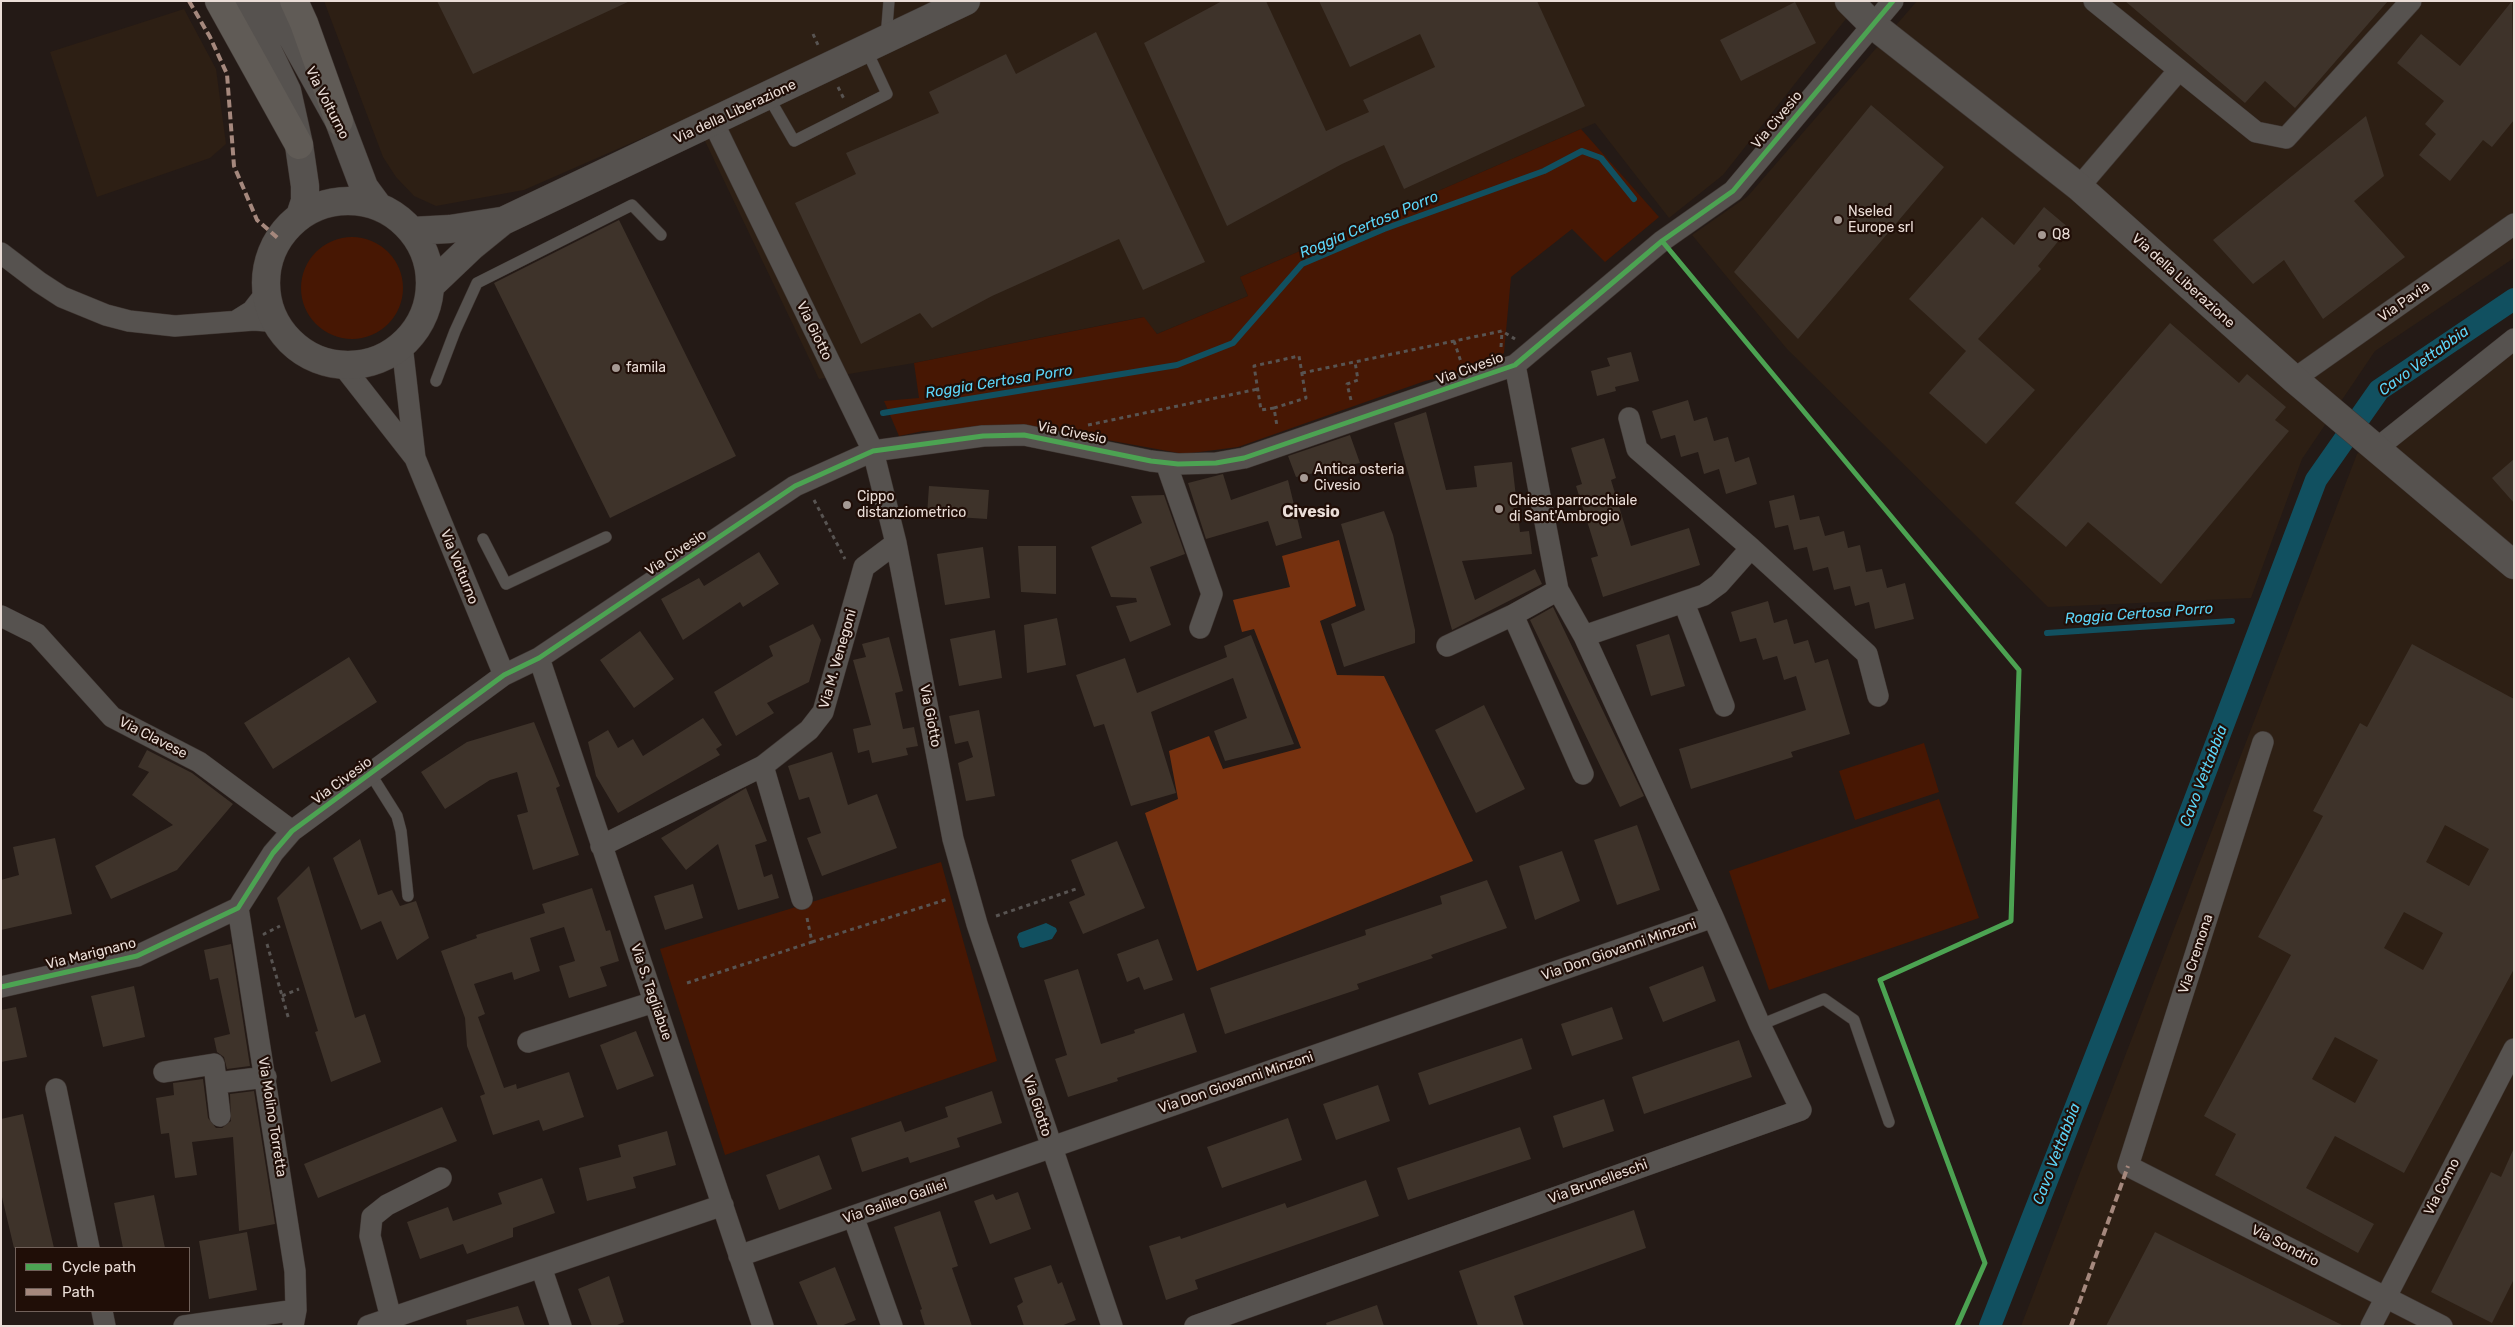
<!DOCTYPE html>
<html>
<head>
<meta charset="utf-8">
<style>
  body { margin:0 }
  #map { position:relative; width:2515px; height:1327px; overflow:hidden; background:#241a16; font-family:Rubik,sans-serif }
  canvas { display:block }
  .frame { position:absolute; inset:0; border:2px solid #eaddd7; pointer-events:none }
  .legend { position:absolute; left:15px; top:1247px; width:175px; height:65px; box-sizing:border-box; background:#200e07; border:1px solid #71615a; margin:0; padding:6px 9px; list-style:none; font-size:15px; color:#eaddd7 }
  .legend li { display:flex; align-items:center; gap:10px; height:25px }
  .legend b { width:25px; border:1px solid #71615a }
</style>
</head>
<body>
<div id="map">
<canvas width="2515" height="1327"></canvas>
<div class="frame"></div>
<ul class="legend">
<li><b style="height:6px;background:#4ca352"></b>Cycle path</li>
<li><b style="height:6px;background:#a5887d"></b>Path</li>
</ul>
</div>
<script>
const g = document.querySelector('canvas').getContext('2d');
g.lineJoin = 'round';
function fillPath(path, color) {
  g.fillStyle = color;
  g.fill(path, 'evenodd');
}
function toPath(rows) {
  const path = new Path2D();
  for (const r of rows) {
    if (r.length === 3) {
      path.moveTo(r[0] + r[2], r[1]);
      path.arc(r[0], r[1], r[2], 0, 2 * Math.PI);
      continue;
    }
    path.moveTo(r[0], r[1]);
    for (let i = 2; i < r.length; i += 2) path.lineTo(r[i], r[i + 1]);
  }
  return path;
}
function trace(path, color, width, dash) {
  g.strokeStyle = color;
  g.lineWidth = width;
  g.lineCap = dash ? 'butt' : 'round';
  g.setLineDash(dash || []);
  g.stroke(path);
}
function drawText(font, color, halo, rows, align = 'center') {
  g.font = font + ' Rubik,sans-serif';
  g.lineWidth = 4.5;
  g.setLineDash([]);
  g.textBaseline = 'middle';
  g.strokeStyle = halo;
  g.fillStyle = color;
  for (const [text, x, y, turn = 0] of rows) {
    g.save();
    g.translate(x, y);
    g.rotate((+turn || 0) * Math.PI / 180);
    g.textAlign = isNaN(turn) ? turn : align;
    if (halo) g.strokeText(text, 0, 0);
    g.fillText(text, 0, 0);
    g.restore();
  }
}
const industrial = toPath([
  [324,1,1860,1,1723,175,1669,218,1595,123,1240,277,1248,296,1157,334,1143,317,914,363,819,379,693,116,524,190,436,206,414,196,396,177,383,157],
  [1917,1,2514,1,2514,258,2375,351,2302,459,2251,598,2048,607,1787,349,1692,235,1748,196],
  [184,9,216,69,226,144,210,158,97,197,50,52],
  [2514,328,2514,1326,2021,1326,2357,454]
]);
const green = toPath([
  [1581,129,1659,217,1605,262,1572,229,1511,277,1504,353,1480,369,1425,381,1238,447,1184,454,1036,427,923,431,899,436,884,401,919,398,914,363,1144,317,1157,334,1248,296,1240,277],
  [352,288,51],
  [1924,743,1939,792,1855,820,1839,771],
  [1939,799,1979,918,1769,990,1729,871],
  [941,862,997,1061,725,1155,660,949]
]);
const forest = toPath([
  [1339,540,1356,606,1320,621,1337,675,1384,676,1473,861,1197,971,1145,813,1178,799,1169,751,1209,736,1223,769,1301,748,1254,629,1242,632,1233,600,1290,587,1282,556]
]);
const water = toPath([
  [1046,923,1056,928,1057,931,1052,939,1023,948,1020,947,1017,937,1019,933]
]);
const stream = toPath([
  [883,413,1177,365,1233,343,1302,264,1384,229,1544,171,1582,151,1601,158,1634,199],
  [2047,633,2232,621]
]);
const canal = toPath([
  [1990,1326,2163,884,2316,480,2379,390,2514,299]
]);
const building = toPath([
  [437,1,630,1,473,74],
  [1222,1,1266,1,1326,131,1369,112,1363,100,1435,67,1420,34,1350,67,1319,1,1537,1,1585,106,1404,189,1384,145,1342,164,1227,226,1144,43],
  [2125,1,2388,1,2295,108,2265,81,2245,103],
  [2512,1,2514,120,2492,147,2483,140,2450,181,2419,155,2436,134,2425,124,2444,101,2397,63,2421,34,2460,66],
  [1795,2,1816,43,1741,81,1720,40],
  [1096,32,1205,262,1143,290,1119,239,992,296,932,328,920,313,861,344,795,203,856,174,846,153,939,113,929,92,1006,54,1016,74],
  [1871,105,1944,167,1798,339,1734,272],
  [2366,116,2384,176,2354,201,2405,257,2323,319,2284,260,2253,284,2213,240],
  [2044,207,2069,228,2038,266,2041,269,1978,339,2035,390,1986,444,1929,393,1966,351,1909,299,1982,217,2014,245],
  [619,220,736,456,610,518,494,283],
  [2170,323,2239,383,2247,374,2286,407,2275,420,2289,431,2161,584,2088,522,2066,547,2015,503],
  [1631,352,1639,381,1615,387,1616,391,1597,396,1591,371,1610,366,1607,358],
  [1688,400,1694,421,1707,417,1714,441,1728,437,1735,462,1749,457,1757,484,1726,494,1719,469,1704,474,1698,452,1681,457,1675,435,1661,439,1652,411],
  [1426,412,1446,490,1477,487,1474,466,1512,462,1520,532,1529,531,1532,554,1462,561,1475,600,1535,569,1542,584,1452,630,1394,423],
  [1350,435,1360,463,1296,477,1288,456],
  [1604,438,1616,478,1611,480,1631,546,1689,528,1700,565,1603,597,1591,558,1598,556,1576,486,1582,484,1571,448],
  [2514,459,2514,503,2492,478],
  [1223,474,1231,500,1288,480,1302,538,1276,546,1268,521,1206,539,1188,483],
  [929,486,989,490,987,519,927,515],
  [1164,495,1185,554,1150,567,1171,625,1130,642,1116,606,1137,602,1136,598,1111,597,1091,547,1142,523,1131,496],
  [1794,495,1800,520,1819,516,1825,536,1844,531,1848,548,1860,545,1866,572,1882,569,1887,588,1905,583,1914,619,1875,629,1869,602,1855,606,1850,586,1834,590,1828,567,1813,571,1807,547,1794,550,1788,525,1775,528,1769,501],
  [1384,511,1393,535,1415,630,1415,643,1344,667,1331,624,1365,610,1341,524],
  [1018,546,1056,546,1056,594,1021,592],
  [983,547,990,598,945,605,937,554],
  [759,552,779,584,743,607,740,602,683,640,661,599,699,578,704,586],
  [1768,601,1774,623,1787,619,1794,644,1808,640,1815,663,1828,659,1850,734,1791,752,1793,757,1691,789,1679,749,1806,710,1796,676,1784,680,1777,656,1763,660,1756,638,1740,642,1731,612],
  [1553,607,1644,796,1620,807,1530,620],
  [1057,618,1066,665,1027,673,1024,625],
  [813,624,821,640,809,682,767,703,774,713,736,736,714,692,773,656,769,646],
  [995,630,1002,678,959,686,950,639],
  [640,631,674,679,634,708,600,660],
  [1669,634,1685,686,1651,696,1636,645],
  [1251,635,1294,744,1225,761,1214,731,1247,718,1233,678,1151,712,1176,793,1131,806,1104,724,1094,727,1076,675,1125,658,1137,693,1227,657,1224,646],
  [889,637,903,691,895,693,903,729,914,727,918,746,906,748,908,755,872,763,869,750,858,753,853,729,871,725,853,660,866,657,862,644],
  [2412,644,2514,699,2514,969,2404,1173,2335,1136,2306,1188,2374,1224,2358,1253,2215,1175,2236,1134,2204,1116,2291,955,2258,937,2323,816,2313,811,2360,723,2367,727],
  [2445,825,2489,849,2469,886,2426,862],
  [2404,912,2443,933,2423,970,2384,948],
  [2335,1037,2378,1060,2355,1103,2312,1079],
  [349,657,377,702,273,769,244,723],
  [1484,705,1525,789,1476,813,1435,730],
  [979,710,995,796,966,801,958,763,973,757,968,741,955,744,949,716],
  [703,718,722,745,716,749,720,755,618,813,596,776,588,742,608,730,618,748,633,739,643,756],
  [534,722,560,786,556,788,579,855,533,870,517,815,528,812,517,772,490,780,445,809,421,772,467,742],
  [147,750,192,773,233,804,177,870,111,899,95,866,173,825,132,795,149,772,138,767],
  [832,752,848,805,877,794,897,848,822,876,807,838,821,833,809,797,799,800,788,766],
  [746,788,767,841,755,845,764,877,772,874,779,898,738,910,718,844,686,870,661,838],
  [1637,825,1660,890,1617,905,1594,840],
  [55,838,72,914,1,930,1,880,19,875,13,847],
  [360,839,378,895,392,890,400,906,416,901,429,938,397,960,381,921,361,930,333,858],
  [1117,841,1145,908,1083,934,1069,902,1085,895,1071,860],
  [1562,851,1580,901,1535,920,1519,866],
  [309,866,355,1018,365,1014,381,1062,331,1082,315,1032,318,1031,277,898],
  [1487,880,1507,928,1431,955,1433,958,1357,984,1359,989,1225,1034,1210,988,1366,935,1365,930,1442,904,1440,896],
  [693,884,703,918,665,930,654,896],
  [592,888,606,931,610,930,619,961,600,967,607,986,569,998,559,966,575,961,564,927,530,938,540,971,514,980,512,972,474,984,485,1014,478,1017,504,1088,516,1084,517,1089,569,1072,584,1117,543,1131,539,1120,493,1135,480,1096,485,1094,467,1046,465,1018,441,951,477,938,476,935,545,913,542,904],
  [1158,939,1173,980,1144,990,1139,977,1127,982,1117,954],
  [231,944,250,1066,227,1069,224,1057,217,1052,214,1038,230,1034,218,978,210,980,204,950],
  [1703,966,1716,1001,1663,1022,1649,987],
  [1078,969,1101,1044,1135,1033,1134,1030,1184,1013,1197,1052,1117,1078,1118,1081,1068,1097,1055,1059,1067,1055,1044,980],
  [134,986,145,1037,103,1047,91,996],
  [16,1007,27,1057,1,1062,1,1010],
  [1612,1007,1623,1039,1572,1056,1561,1024],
  [636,1031,654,1076,617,1090,600,1045],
  [1522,1038,1532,1069,1429,1105,1418,1073],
  [1739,1040,1752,1077,1644,1114,1632,1077],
  [203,1079,208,1118,216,1128,222,1128,231,1121,230,1094,254,1091,275,1224,239,1231,233,1137,192,1142,197,1175,175,1178,169,1133,161,1134,156,1098,174,1095,173,1083],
  [1378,1085,1390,1121,1336,1140,1323,1104],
  [992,1091,1002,1123,957,1138,960,1147,910,1163,908,1157,862,1172,851,1138,901,1121,905,1132,948,1117,945,1107],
  [1604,1099,1614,1131,1563,1148,1553,1116],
  [442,1107,457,1141,318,1198,304,1164],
  [23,1114,54,1248,14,1248,1,1193,1,1119],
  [1288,1118,1302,1160,1222,1188,1207,1147],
  [1520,1127,1531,1159,1408,1200,1397,1168],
  [667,1131,676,1165,633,1177,636,1188,587,1201,579,1168,621,1157,618,1145],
  [2514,1148,2514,1279,2492,1323,2431,1292,2491,1172,2501,1177],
  [819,1155,832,1189,779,1210,766,1175],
  [542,1178,555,1213,513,1228,513,1237,467,1254,463,1244,420,1259,407,1222,448,1207,453,1221,502,1204,498,1193],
  [1366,1180,1379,1216,1195,1280,1198,1289,1166,1300,1149,1246,1180,1236,1181,1239,1285,1203,1287,1208],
  [1018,1192,1031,1229,990,1244,974,1201,993,1194,996,1200],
  [154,1195,165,1248,123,1248,114,1203],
  [1634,1210,1646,1248,1514,1296,1524,1326,1478,1326,1459,1271],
  [940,1211,958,1266,952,1268,972,1326,925,1326,920,1310,922,1309,894,1227],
  [247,1232,257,1290,209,1299,199,1241],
  [2155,1232,2344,1326,2106,1326],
  [1051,1265,1058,1284,1062,1282,1076,1320,1061,1326,1024,1326,1017,1306,1023,1302,1014,1278],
  [835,1267,856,1320,841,1326,818,1326,799,1282],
  [609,1276,624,1322,615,1326,592,1326,578,1289],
  [1377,1305,1384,1326,1327,1326,1326,1323],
  [518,1306,525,1326,467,1326,466,1320]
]);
const path = toPath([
  [813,34,818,45],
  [838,87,844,99],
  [1454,341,1461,362],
  [1501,347,1502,331],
  [1302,373,1502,331,1515,339],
  [1351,400,1347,384,1358,380,1355,362],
  [1274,408,1261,410,1254,366,1299,356,1306,398,1274,408,1277,426],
  [1088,425,1258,389],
  [814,500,845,559],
  [996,916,1076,889],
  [265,935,264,934,280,926],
  [812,942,948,899],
  [267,944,289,1020],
  [687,983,812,942,807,918],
  [282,996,299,989]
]);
const service = toPath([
  [886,38,889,1],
  [768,96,794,141,887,94,866,49],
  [436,381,455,331,477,283,632,205,661,235],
  [483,539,506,584,606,537],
  [370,773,397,816,401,831,408,896],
  [1760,1025,1824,999,1854,1020,1889,1122]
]);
const minor = toPath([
  [2094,1,2256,132,2286,138,2411,1],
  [713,122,873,451,896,543,953,839,977,924,1112,1326],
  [2079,187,2179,70],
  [1,253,39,282,62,297,106,315,129,321,175,326,254,320,267,321,278,326],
  [236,321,252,311,266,293],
  [402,345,415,458],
  [343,366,415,458,504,675],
  [2294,379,2514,224],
  [1629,418,1637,449,1751,548,1867,654,1878,696],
  [2376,449,2514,339],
  [1166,463,1212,594,1200,628],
  [1684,603,1724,706],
  [1513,615,1583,774],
  [1,616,37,634,112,717,199,762,292,831],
  [1584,636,1704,595,1719,584,1751,548],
  [1447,646,1513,615,1558,590],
  [539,658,763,1326],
  [2263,742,2128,1166,2442,1326],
  [763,766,802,899],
  [601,846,763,766,809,730,823,712,864,567,896,543],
  [238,908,273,853,292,831,504,675,539,658,795,486,873,451,983,436,1024,435,1151,461,1178,464,1216,463,1244,458,1515,365,1662,241,1733,191,1893,1],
  [238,908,295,1271,296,1310,293,1326],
  [1,987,137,956,238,908],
  [528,1042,654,1002],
  [164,1072,214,1064,220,1116],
  [217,1083,266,1077],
  [56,1089,89,1248],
  [853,1216,892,1326],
  [739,1256,1713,917,1584,636,1558,590,1515,365],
  [541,1267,561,1326],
  [102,1311,105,1326],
  [184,1326,296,1310],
  [368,1326,723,1205],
  [393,1326,370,1236,372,1217,387,1205,441,1178],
  [1195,1326,1801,1110,1760,1025,1713,917],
  [2371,1326,2514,1049]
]);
const tertiary = toPath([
  [244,1,287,91,299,145,305,186,305,201,300,216],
  [272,1,339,121,364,187,378,206],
  [1849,1,1873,25,2079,187,2294,379,2514,565],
  [348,283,82],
  [412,231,450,229,501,221],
  [430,286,471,247,503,221,966,1]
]);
const motorway = toPath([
  [219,1,299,145],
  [294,1,304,23,339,121]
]);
const quiet = toPath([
  [189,1,210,37,227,74,234,166,257,220,279,239],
  [2071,1326,2128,1166]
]);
const cycleway = toPath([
  [1662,241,2019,670,2011,921,1880,980,1985,1263,1957,1326],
  [1,987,137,956,238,908,273,853,292,831,504,675,539,658,795,486,873,451,983,436,1024,435,1151,461,1178,464,1216,463,1244,458,1515,365,1662,241,1733,191,1893,1]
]);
const markers = [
  [1838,220,5,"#a59993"],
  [2042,235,5,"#a59993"],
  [616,368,5,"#a59993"],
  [1304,478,5,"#a59993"],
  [847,505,5,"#a59993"],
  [1499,509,5,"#a59993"]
];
const streetNames = [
  ["Via Volturno",327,103,63],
  ["Via della Liberazione",735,112,-25],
  ["Via Civesio",1777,120,-50],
  ["Via della Liberazione",2183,281,42],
  ["Via Pavia",2404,302,-35],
  ["Via Giotto",814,331,64],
  ["Via Civesio",1470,369,-20],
  ["Via Civesio",1072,433,11],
  ["Via Civesio",676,553,-34],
  ["Via Volturno",459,567,68],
  ["Via M. Venegoni",838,659,-74],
  ["Via Giotto",930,716,79],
  ["Via Clavese",153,738,27],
  ["Via Civesio",342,781,-36],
  ["Via Don Giovanni Minzoni",1619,950,-19],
  ["Via Marignano",91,954,-14],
  ["Via Cremona",2196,954,-72],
  ["Via S. Tagliabue",651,992,71],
  ["Via Don Giovanni Minzoni",1236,1083,-19],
  ["Via Giotto",1037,1106,72],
  ["Via Molino Torretta",272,1117,81],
  ["Via Brunelleschi",1598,1182,-20],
  ["Via Como",2442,1187,-63],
  ["Via Galileo Galilei",895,1202,-19],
  ["Via Sondrio",2285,1246,27]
];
const poiNames = [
  ["Nseled",1848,212],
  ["Europe srl",1848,228],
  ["Q8",2052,235],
  ["famila",626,368],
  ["Antica osteria",1314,470],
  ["Civesio",1314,486],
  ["Cippo",857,497],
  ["distanziometrico",857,513],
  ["Chiesa parrocchiale",1509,501],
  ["di Sant'Ambrogio",1509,517]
];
const waterNames = [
  ["Roggia Certosa Porro",1369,225,-23],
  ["Cavo Vettabbia",2424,361,-36],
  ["Roggia Certosa Porro",999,382,-9],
  ["Roggia Certosa Porro",2139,614,-4],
  ["Cavo Vettabbia",2204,776,-69],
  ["Cavo Vettabbia",2057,1154,-69]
];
const quarterNames = [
  ["Civesio",1311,512]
];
fillPath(industrial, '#2d1f14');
fillPath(green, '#471703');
fillPath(forest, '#76310f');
fillPath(water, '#115060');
trace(stream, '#115060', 6);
trace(canal, '#115060', 22);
fillPath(building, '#3e332a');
trace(service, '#3f3632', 12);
trace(minor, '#3f3632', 22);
trace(tertiary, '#3f3632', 29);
trace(motorway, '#3f3632', 29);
trace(path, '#585452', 3, [4, 4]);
trace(service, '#56524f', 11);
trace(minor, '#56524f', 21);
trace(tertiary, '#56524f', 28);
trace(motorway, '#605b56', 28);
trace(quiet, '#a5887d', 4, [8, 4]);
trace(cycleway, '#4ca352', 5);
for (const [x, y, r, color] of markers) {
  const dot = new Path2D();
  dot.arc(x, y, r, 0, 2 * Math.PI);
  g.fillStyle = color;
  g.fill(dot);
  trace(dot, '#200e07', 2);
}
drawText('14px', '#eaddd7', '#200e07', streetNames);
drawText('14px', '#eaddd7', '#200e07', poiNames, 'left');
drawText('italic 15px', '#5cd5f8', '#200e07', waterNames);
drawText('bold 16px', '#eaddd7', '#200e07', quarterNames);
</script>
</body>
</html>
